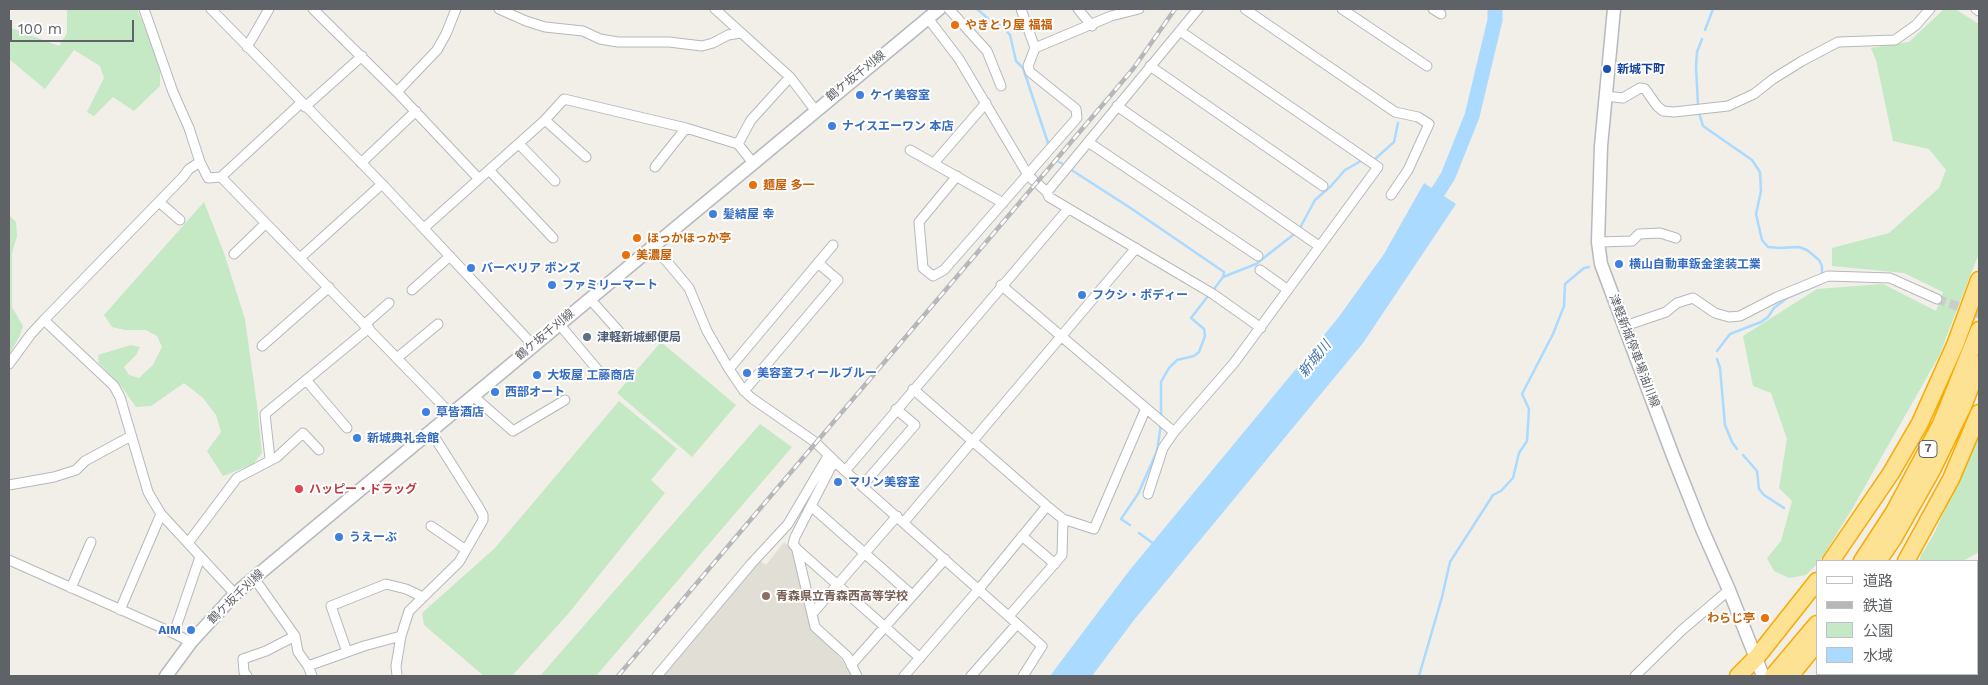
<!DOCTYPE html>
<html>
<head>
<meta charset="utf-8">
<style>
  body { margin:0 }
  #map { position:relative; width:1988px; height:685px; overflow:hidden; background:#f1efe8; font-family:"Work Sans","Noto Sans JP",sans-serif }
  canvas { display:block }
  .frame { position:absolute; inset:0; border:10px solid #5f6368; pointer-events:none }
  .legend { position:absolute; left:1816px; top:560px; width:162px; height:115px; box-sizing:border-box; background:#fff; border:1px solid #bfc1c3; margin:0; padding:6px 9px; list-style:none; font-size:15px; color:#5f6368 }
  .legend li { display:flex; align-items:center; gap:10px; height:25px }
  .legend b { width:25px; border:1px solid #bfc1c3 }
  .scale { position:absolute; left:10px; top:20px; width:124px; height:22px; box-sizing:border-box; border:2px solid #5f6368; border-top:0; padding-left:6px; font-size:15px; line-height:18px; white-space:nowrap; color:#5f6368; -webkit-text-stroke:4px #fff; paint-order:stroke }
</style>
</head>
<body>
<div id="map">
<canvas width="1988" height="685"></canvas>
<div class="frame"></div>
<ul class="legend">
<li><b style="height:6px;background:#fff"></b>道路</li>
<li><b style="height:6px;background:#b6b7b8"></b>鉄道</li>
<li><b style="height:14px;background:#c5e8c5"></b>公園</li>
<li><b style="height:14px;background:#aadaff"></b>水域</li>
</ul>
<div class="scale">100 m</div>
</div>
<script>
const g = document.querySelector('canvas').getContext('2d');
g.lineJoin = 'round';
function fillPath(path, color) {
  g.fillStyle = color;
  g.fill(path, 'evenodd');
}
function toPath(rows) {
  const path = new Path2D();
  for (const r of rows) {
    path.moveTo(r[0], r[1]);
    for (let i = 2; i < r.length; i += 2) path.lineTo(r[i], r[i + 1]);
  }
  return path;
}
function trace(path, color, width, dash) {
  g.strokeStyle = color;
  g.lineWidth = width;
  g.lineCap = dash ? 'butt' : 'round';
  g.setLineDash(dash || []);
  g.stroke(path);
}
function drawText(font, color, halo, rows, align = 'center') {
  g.font = font + ' "Work Sans","Noto Sans JP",sans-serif';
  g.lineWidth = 4;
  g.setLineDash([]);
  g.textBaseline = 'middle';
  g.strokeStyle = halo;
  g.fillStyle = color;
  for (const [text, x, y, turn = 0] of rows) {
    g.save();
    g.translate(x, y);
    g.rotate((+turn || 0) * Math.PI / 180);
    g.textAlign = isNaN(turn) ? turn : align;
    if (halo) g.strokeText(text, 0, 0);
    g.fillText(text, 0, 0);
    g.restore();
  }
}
const education = toPath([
  [784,542,793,550,811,628,842,660,852,676,661,676,759,560,766,565]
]);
const medical = toPath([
  [1979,557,1979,676,1880,676,1882,674,1977,674,1977,561,1973,561]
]);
const green = toPath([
  [67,9,137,9,160,64,160,86,134,111,113,97,94,116,87,112,104,78,100,66,74,50,45,89,9,59,9,32,11,28,59,46,67,33],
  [1944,9,1955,9,1979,24,1979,253,1939,356,1852,509,1820,561,1817,561,1817,564,1806,575,1789,578,1774,571,1767,558,1781,541,1792,501,1779,488,1787,439,1771,393,1753,386,1743,336,1817,289,1883,284,1936,311,1943,292,1904,273,1832,266,1832,248,1889,233,1939,188,1946,170,1929,149,1893,141,1876,60,1871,48,1909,42],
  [204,202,224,253,245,319,257,405,262,453,253,464,223,476,207,451,221,432,216,415,203,398,184,383,151,406,136,407,121,386,99,363,98,355,131,345,140,347,136,355,124,367,129,375,139,378,153,365,162,347,157,336,146,330,125,330,112,327,104,315],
  [9,215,16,222,17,236,12,253,12,307,23,326,19,337,9,355],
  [661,342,736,405,692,457,617,393],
  [619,401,677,449,651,480,665,493,568,614,512,676,484,676,424,625,422,613,495,548],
  [760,424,792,447,596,676,540,676],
  [1979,432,1979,552,1963,561,1919,561,1921,555,1934,534]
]);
const water = toPath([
  [1424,183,1456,204,1363,343,1134,620,1092,676,1050,676,1129,571,1338,318,1384,254]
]);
const stream = toPath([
  [977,9,992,22,1003,27,1010,35,1016,61,1023,68,1048,143],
  [1705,30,1713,9],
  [1698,106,1696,66,1697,52,1702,39],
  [1699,113,1703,126,1752,160,1760,172,1761,191,1756,214,1762,240,1768,247,1779,248,1799,247,1807,250,1819,260,1822,266,1822,273],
  [1375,159,1394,142,1398,123],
  [1057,161,1063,164],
  [1070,169,1132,209,1224,272,1223,277,1214,289],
  [1301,226,1315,200,1331,186,1345,170,1361,161],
  [1223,277,1256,264,1293,235],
  [1717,351,1730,334,1761,322,1768,317,1774,308,1787,298,1820,284,1820,282],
  [1717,359,1720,368,1725,425,1732,442,1737,449],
  [1161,418,1161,382,1169,368,1177,360,1194,356,1199,352,1205,336,1204,329,1191,318,1208,296],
  [1743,455,1757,471,1759,489,1764,495,1784,508],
  [1130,525,1121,519,1138,494,1157,451,1161,424],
  [1139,533,1154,544],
  [1419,676,1442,597,1450,562,1493,495,1501,491,1513,478,1519,453,1527,441,1529,409,1522,394,1553,334,1564,306,1565,284,1584,268,1589,267]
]);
const river = toPath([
  [1427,209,1448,176,1472,116,1495,20,1495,9]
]);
const streetTunnel = toPath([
  [1937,299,1979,314]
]);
const street = toPath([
  [144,9,173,92,189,128,200,162,208,178,221,177,301,103],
  [211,9,382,184,533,345],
  [313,9,397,92,479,179],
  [499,9,526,21,545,27,583,31,600,39,618,42,669,42,702,46,713,43,728,35,741,33],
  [715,9,790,77,815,110],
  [949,9,987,51,1001,86],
  [1078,9,1092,26],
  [1198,9,1047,192,1049,197,1213,294,1261,328],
  [1245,9,1395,112,1418,117,1429,124,1408,170,1391,195],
  [1342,9,1427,66],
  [1433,9,1441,14],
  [1976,9,1979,11],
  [927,17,959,59,1028,175,1033,180],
  [247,47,269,9],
  [1035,48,1111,16,1139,9],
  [1150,66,1323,186],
  [397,92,437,50,446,34,456,9],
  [1605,96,1623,98,1640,88,1645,89,1657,106,1663,111,1674,112,1728,106,1754,94,1773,79,1802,61,1838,42,1895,40,1916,25,1930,9],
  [1117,106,1319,246],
  [305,107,362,56],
  [545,120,586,157],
  [1088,142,1258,256],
  [519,144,555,181],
  [738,144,751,120,790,77],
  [910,150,1003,203],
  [361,163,416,111],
  [934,163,986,103],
  [655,167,686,128],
  [489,170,553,238],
  [957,176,919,222,923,268,933,276,944,270,1077,118,1076,109,1030,72,1028,66,1035,48,1021,9],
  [221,177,450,413],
  [1038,184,1047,192],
  [159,202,180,220],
  [424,228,545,120,564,99,686,128,738,144,753,163],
  [1598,242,1632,241,1639,234,1660,233,1676,238],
  [653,245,689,288,707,331,729,369,744,391,753,399,815,442,845,471,1042,646,1023,676],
  [234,254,265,224],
  [300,258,382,184],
  [1260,270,1288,290],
  [1001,285,1174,432],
  [412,290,450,256],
  [589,298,623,336],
  [44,320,114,386,120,397,148,492,152,499,161,514,235,594],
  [559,324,602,375],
  [364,325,389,303],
  [1625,326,1666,312,1677,303,1693,298,1715,313,1729,317,1740,316,1777,297,1828,276,1890,278,1937,299],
  [262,346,329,287],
  [397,358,438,324],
  [9,364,31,334,44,320,183,177,189,169,200,162],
  [729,369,833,245],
  [306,380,347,428],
  [744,391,838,280,818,263],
  [473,396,513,431,565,400],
  [270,459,265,414,369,328],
  [834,461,795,537,793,544,797,549,920,658],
  [845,471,1068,209],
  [9,485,54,477,76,470,85,461,131,436],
  [862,486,915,425,896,409],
  [1148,494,1163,448,1174,432,1234,363,1378,167,1180,31],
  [811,506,912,595],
  [1063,519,1094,529,1146,408],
  [904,522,1136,248],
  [431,526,466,550],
  [1022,536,1055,564],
  [188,543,237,478,277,457,303,433,319,450],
  [797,550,815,627,847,656,857,676],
  [9,560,171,632,191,642],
  [254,578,295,636,298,652,308,666,312,676],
  [71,588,91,542],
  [120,610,161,514],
  [812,614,897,516],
  [1009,616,1062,555,1063,519,1047,506],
  [174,633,200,557],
  [347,652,331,606,386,584,406,589,423,597],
  [851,665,945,559],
  [308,666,364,646,401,636],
  [247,676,244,672,243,659,266,651,295,636],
  [397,676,396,666,401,636,409,611,459,562,483,520,483,515,478,506,430,430],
  [657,676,751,564,788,524,828,456],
  [904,676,979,589,1047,506,913,389],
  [971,676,1017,624],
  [1635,676,1682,630,1729,590],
  [1869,676,1871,674]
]);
const secondary = toPath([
  [1614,9,1601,146,1598,242,1601,264,1673,456,1702,529,1729,590,1763,676],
  [166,676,191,642,235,594,254,578,939,9]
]);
const highway = toPath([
  [1831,561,1891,473,1920,423,1955,345,1979,280],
  [1862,561,1894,512,1941,424,1979,330],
  [1878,561,1893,539,1932,470,1964,404,1979,364],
  [1906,561,1951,479,1979,413],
  [1738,676,1756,658,1817,581],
  [1773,676,1817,624],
  [1790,676,1817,643],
  [1826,676,1828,674]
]);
const rail = toPath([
  [618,676,1133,69,1175,9]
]);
const markers = [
  [955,25,5,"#e8710a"],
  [1607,69,5,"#1a4fb4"],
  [860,95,5,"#3f7fe0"],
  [832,126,5,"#3f7fe0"],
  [753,185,5,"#e8710a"],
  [713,214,5,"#3f7fe0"],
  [637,238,5,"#e8710a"],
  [626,255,5,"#e8710a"],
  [1619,264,5,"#3f7fe0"],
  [471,268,5,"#3f7fe0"],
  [552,285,5,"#3f7fe0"],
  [1082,295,5,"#3f7fe0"],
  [587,337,5,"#5c6f8a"],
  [747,373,5,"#3f7fe0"],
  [537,375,5,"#3f7fe0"],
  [495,392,5,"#3f7fe0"],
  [426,412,5,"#3f7fe0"],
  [357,438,5,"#3f7fe0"],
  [838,482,5,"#3f7fe0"],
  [299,489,5,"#e0444e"],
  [339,537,5,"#3f7fe0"],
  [766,596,5,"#8d6e63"],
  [1765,618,5,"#e8710a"],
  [191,630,5,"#3f7fe0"]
];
const shields = [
  [1928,449,18]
];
const shieldNames = [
  ["7",1928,449]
];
const foodNames = [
  ["やきとり屋 福福",965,25],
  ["麺屋 多一",763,185],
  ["ほっかほっか亭",647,238],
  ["美濃屋",636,255],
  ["わらじ亭",1755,618,"right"]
];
const transitNames = [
  ["新城下町",1617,69]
];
const streetNames = [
  ["鶴ケ坂千刈線",856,76,-39],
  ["鶴ケ坂千刈線",545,335,-40],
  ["津軽新城停車場油川線",1634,351,69],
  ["鶴ケ坂千刈線",236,597,-44]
];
const shopNames = [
  ["ケイ美容室",870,95],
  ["ナイスエーワン 本店",842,126],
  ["髪結屋 幸",723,214],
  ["横山自動車鈑金塗装工業",1629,264],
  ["バーべリア ボンズ",481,268],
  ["ファミリーマート",562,285],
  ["フクシ・ボディー",1092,295],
  ["美容室フィールブルー",757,373],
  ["大坂屋 工藤商店",547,375],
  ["西部オート",505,392],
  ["草皆酒店",436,412],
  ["新城典礼会館",367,438],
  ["マリン美容室",848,482],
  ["うえーぶ",349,537],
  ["AIM",181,630,"right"]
];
const serviceNames = [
  ["津軽新城郵便局",597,337]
];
const healthNames = [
  ["ハッピー・ドラッグ",309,489]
];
const educationNames = [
  ["青森県立青森西高等学校",776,596]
];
const waterNames = [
  ["新城川",1315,359,-51]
];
fillPath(education, '#e1ded6');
fillPath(medical, '#fce8e6');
fillPath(green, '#c5e8c5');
fillPath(water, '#aadaff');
trace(stream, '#aadaff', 2.5);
trace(river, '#aadaff', 15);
trace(streetTunnel, '#ccccc8', 9, [9, 4.5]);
trace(street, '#b5b8bc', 11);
trace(secondary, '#b6babf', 15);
trace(highway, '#f9ab00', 19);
trace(street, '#fff', 9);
trace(secondary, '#fff', 12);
trace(highway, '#fde293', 16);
trace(rail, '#b6b7b8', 4.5);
trace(rail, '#fff', 2.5, [8]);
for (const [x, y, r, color] of markers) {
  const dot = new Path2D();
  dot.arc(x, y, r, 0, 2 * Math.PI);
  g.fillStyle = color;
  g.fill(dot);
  trace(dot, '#fff', 2);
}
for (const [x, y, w] of shields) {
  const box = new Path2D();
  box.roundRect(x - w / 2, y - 8.5, w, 17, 4);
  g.fillStyle = '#fff';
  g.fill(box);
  trace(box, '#5f6368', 1);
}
drawText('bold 11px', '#5f6368', null, shieldNames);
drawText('bold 12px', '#c56008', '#fff', foodNames, 'left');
drawText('bold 12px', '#164399', '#fff', transitNames, 'left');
drawText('12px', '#5f6368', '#fff', streetNames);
drawText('bold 12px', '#366cbe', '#fff', shopNames, 'left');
drawText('bold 12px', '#4e5e75', '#fff', serviceNames, 'left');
drawText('bold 12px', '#be3a42', '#fff', healthNames, 'left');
drawText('bold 12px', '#785e54', '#fff', educationNames, 'left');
drawText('italic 14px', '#4174aa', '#fff', waterNames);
</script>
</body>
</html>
